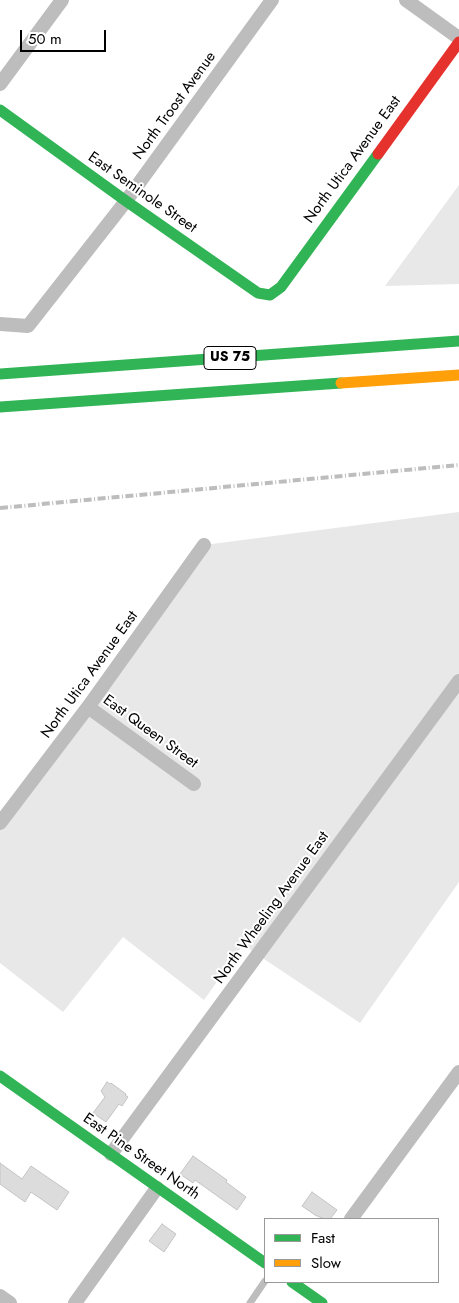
<!DOCTYPE html>
<html>
<head>
<meta charset="utf-8">
<style>
  body { margin:0 }
  #map { position:relative; width:459px; height:1303px; overflow:hidden; background:#fff; font-family:Jost,sans-serif }
  canvas { display:block }
  .legend { position:absolute; left:264px; top:1218px; width:175px; height:65px; box-sizing:border-box; background:#fff; border:1px solid #999; margin:0; padding:6px 9px; list-style:none; font-size:15px; color:#000 }
  .legend li { display:flex; align-items:center; gap:10px; height:25px }
  .legend b { width:25px; border:1px solid #999 }
  .scale { position:absolute; left:20px; top:30px; width:86px; height:22px; box-sizing:border-box; border:2px solid #000; border-top:0; padding-left:6px; font-size:15px; line-height:18px; white-space:nowrap; color:#000; -webkit-text-stroke:4px #fff; paint-order:stroke }
</style>
</head>
<body>
<div id="map">
<canvas width="459" height="1303"></canvas>
<ul class="legend">
<li><b style="height:6px;background:#30b455"></b>Fast</li>
<li><b style="height:6px;background:#ff9f0a"></b>Slow</li>
</ul>
<div class="scale">50 m</div>
</div>
<script>
const c = document.querySelector('canvas').getContext('2d');
c.lineJoin = 'round';
function paint(path, color) {
  c.fillStyle = color;
  c.fill(path, 'evenodd');
}
function shape(rows) {
  const path = new Path2D();
  for (const r of rows) {
    path.moveTo(r[0], r[1]);
    for (let i = 2; i < r.length; i += 2) path.lineTo(r[i], r[i + 1]);
  }
  return path;
}
function strokePath(path, color, width, dash) {
  c.strokeStyle = color;
  c.lineWidth = width;
  c.lineCap = dash ? 'butt' : 'round';
  c.setLineDash(dash || []);
  c.stroke(path);
}
function write(font, color, halo, rows, align = 'center') {
  c.font = font + ' Jost,sans-serif';
  c.lineWidth = 4;
  c.setLineDash([]);
  c.textBaseline = 'middle';
  c.strokeStyle = halo;
  c.fillStyle = color;
  for (const [text, x, y, turn = 0] of rows) {
    c.save();
    c.translate(x, y);
    c.rotate((+turn || 0) * Math.PI / 180);
    c.textAlign = isNaN(turn) ? turn : align;
    if (halo) c.strokeText(text, 0, 0);
    c.fillText(text, 0, 0);
    c.restore();
  }
}
const green = shape([
  [459,185,459,284,385,286],
  [459,512,459,882,360,1023,243,945,204,1000,123,937,63,1012,0,963,0,821,204,545]
]);
const building = shape([
  [107,1082,110,1084,111,1083,126,1094,125,1095,128,1097,122,1106,119,1104,106,1122,93,1113,105,1097,101,1091,107,1082],
  [193,1156,227,1180,226,1182,246,1197,237,1210,195,1180,193,1183,180,1174,193,1156],
  [0,1163,22,1179,31,1166,69,1192,57,1210,31,1192,25,1202,0,1184,0,1163],
  [312,1192,337,1210,330,1219,324,1219,315,1215,302,1206,312,1192],
  [162,1224,176,1234,164,1252,149,1241,162,1224]
]);
const lane = shape([
  [250,1303,265,1281]
]);
const street = shape([
  [406,0,459,38],
  [0,84,62,0],
  [0,324,28,326,126,201,272,0],
  [88,707,194,784],
  [0,823,88,707,204,545],
  [111,1154,459,681],
  [351,1219,459,1072],
  [0,1296,10,1303],
  [75,1303,157,1188]
]);
const fast = shape([
  [0,110,126,201,258,293,270,295,281,287,378,154],
  [0,374,459,341],
  [0,407,341,383],
  [0,1076,265,1263],
  [292,1282,322,1303]
]);
const slow = shape([
  [341,383,459,375]
]);
const jam = shape([
  [378,154,459,42]
]);
const rail = shape([
  [0,508,459,465]
]);
const shields = [
  [230,358,52]
];
const shieldNames = [
  ["US 75",230,358]
];
const streetNames = [
  ["North Troost Avenue",175,106,-54],
  ["North Utica Avenue East",353,160,-54],
  ["East Seminole Street",142,193,35],
  ["North Utica Avenue East",90,675,-54],
  ["East Queen Street",150,732,36],
  ["North Wheeling Avenue East",272,908,-54],
  ["East Pine Street North",141,1157,35]
];
paint(green, '#e8e8e8');
paint(building, '#dcdcdc');
strokePath(building, '#c4c4c4', 1);
strokePath(lane, '#bdbdbd', 7);
strokePath(street, '#bdbdbd', 14);
strokePath(fast, '#30b455', 11);
strokePath(slow, '#ff9f0a', 11);
strokePath(jam, '#e5322d', 11);
strokePath(rail, '#bdbdbd', 4, [8, 2.5, 1, 2.5]);
for (const [x, y, w] of shields) {
  const box = new Path2D();
  box.roundRect(x - w / 2, y - 11.5, w, 23, 4);
  c.fillStyle = '#fff';
  c.fill(box);
  strokePath(box, '#000', 1);
}
write('bold 14px', '#000', null, shieldNames);
write('15px', '#000', '#fff', streetNames);
</script>
</body>
</html>
